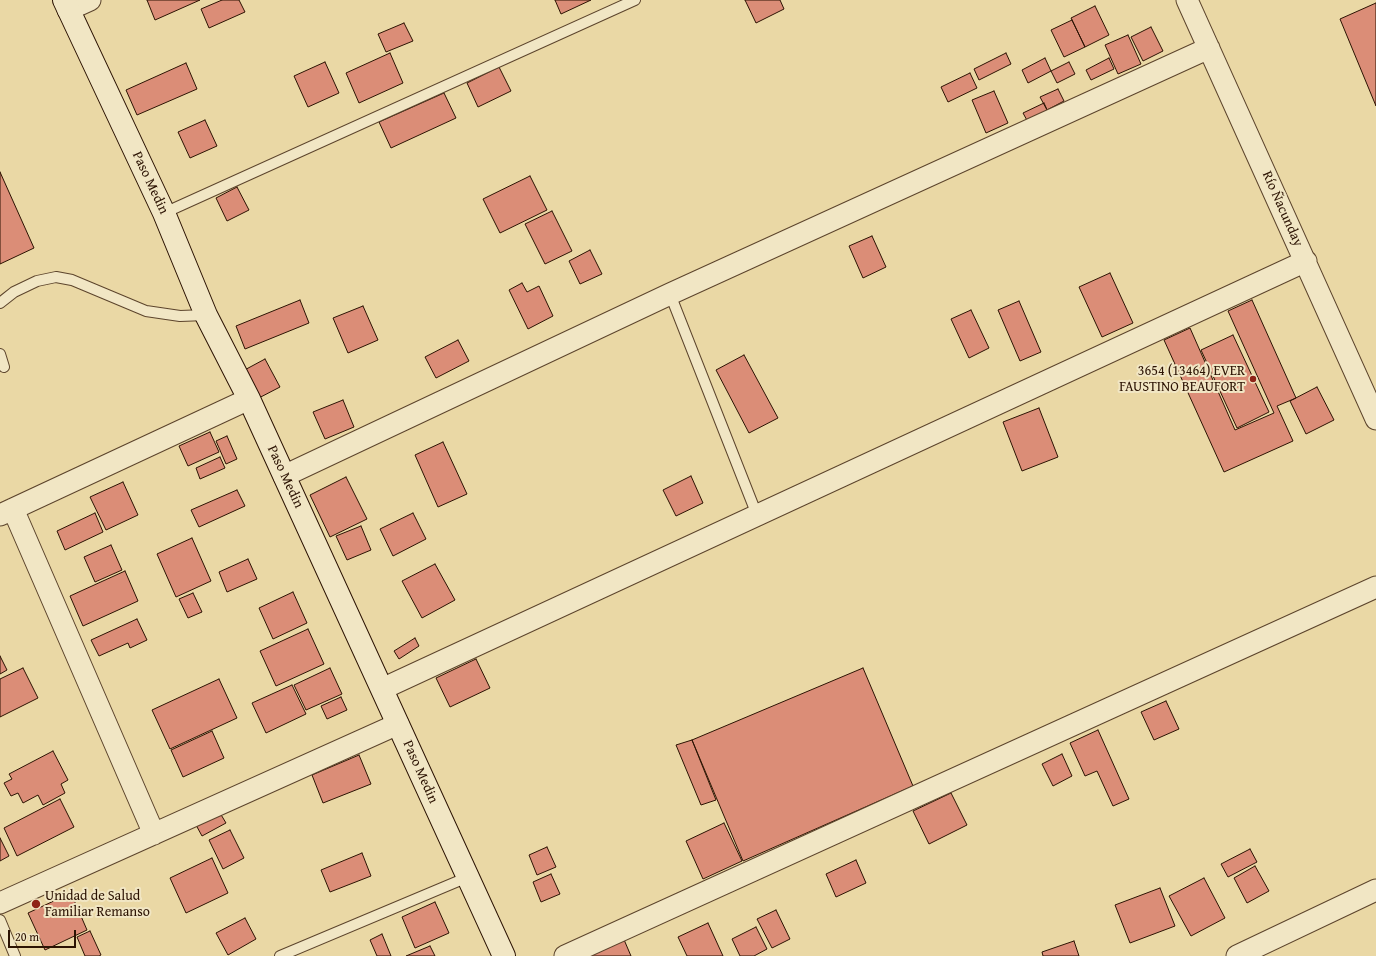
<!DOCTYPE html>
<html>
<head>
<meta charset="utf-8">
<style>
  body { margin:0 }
  #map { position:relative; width:1376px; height:956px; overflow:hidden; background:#ead8a5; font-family:"Gentium Book Plus",serif }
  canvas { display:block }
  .scale { position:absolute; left:8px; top:930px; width:68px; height:18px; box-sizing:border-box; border:2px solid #2c1303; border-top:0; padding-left:5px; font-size:12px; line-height:14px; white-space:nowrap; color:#2c1303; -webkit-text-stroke:3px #f1e6c4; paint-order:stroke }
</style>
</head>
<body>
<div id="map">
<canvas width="1376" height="956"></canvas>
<div class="scale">20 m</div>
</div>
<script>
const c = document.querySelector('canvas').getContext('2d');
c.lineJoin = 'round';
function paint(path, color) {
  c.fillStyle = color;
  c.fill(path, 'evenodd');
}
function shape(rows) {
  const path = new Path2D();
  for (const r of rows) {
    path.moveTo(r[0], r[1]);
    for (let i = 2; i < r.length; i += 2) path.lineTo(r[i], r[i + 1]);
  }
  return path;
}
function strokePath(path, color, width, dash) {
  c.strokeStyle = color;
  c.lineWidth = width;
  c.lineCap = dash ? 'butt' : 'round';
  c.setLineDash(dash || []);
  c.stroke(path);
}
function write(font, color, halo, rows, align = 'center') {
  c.font = font + ' "Gentium Book Plus",serif';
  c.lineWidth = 4;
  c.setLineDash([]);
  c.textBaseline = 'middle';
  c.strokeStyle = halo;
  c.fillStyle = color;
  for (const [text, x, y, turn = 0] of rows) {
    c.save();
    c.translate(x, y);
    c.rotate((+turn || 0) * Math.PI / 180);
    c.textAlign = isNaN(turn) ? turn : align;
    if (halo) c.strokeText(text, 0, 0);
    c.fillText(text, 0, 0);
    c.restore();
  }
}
const building = shape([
  [147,0,200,0,155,20,147,0],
  [222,0,239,0,245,12,209,28,201,9,222,0],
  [555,0,591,0,561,14,555,0],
  [745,0,780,0,784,9,756,23,745,0],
  [1376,3,1376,106,1340,19,1376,3],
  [1095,6,1109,35,1085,47,1071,18,1095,6],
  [1072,20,1085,47,1064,57,1051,30,1072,20],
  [404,23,413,41,386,52,378,34,404,23],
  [1151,27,1163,51,1143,61,1131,37,1151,27],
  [1128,35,1141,64,1118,74,1105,45,1128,35],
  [390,53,403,83,359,103,346,73,390,53],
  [1006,53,1011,64,979,80,974,69,1006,53],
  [1045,58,1051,71,1028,83,1022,70,1045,58],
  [1109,58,1114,69,1091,80,1086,70,1109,58],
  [325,62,339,93,308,107,294,76,325,62],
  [1069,62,1075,74,1057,83,1051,71,1069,62],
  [186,63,197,89,137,115,126,90,186,63],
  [499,67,511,91,478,107,467,83,499,67],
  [970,73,977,88,948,102,941,87,970,73],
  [1058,89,1064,101,1047,110,1040,97,1058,89],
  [994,91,1008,123,986,133,972,100,994,91],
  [444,93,456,118,391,148,379,122,444,93],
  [1044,103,1049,114,1029,124,1023,113,1044,103],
  [205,120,217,146,190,158,178,132,205,120],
  [0,172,34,248,0,264,0,172],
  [530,176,547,210,500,233,483,199,530,176],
  [237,187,249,210,227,221,216,198,237,187],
  [552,211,572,251,545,264,525,224,552,211],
  [872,236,886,267,863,278,849,246,872,236],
  [590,250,602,274,580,284,569,261,590,250],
  [1110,273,1133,323,1102,337,1079,287,1110,273],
  [522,283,527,292,539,286,553,316,528,329,509,290,522,283],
  [300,300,309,323,245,349,236,326,300,300],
  [1252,300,1296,398,1277,406,1293,441,1224,472,1164,340,1190,328,1235,430,1274,413,1228,311,1252,300],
  [1019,301,1041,352,1020,361,998,310,1019,301],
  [363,306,378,340,348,353,333,318,363,306],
  [971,310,989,348,969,358,951,319,971,310],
  [1233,335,1269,412,1237,428,1201,350,1233,335],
  [458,340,469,361,436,378,425,357,458,340],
  [744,355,778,418,749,433,716,370,744,355],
  [265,359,280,387,253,401,239,373,265,359],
  [1317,387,1334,420,1306,434,1290,401,1317,387],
  [343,400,354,427,325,439,313,412,343,400],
  [1039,408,1058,457,1022,471,1003,422,1039,408],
  [210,432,219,452,188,466,179,446,210,432],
  [227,436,237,459,226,464,216,441,227,436],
  [443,442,467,494,438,507,415,455,443,442],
  [220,457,225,468,200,479,196,468,220,457],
  [691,476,703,503,676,516,663,490,691,476],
  [346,477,367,519,330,537,310,495,346,477],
  [123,482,138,515,106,530,90,497,123,482],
  [237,490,245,506,199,527,191,510,237,490],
  [95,513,103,532,65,550,57,531,95,513],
  [413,513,426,539,393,556,380,529,413,513],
  [361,526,371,550,347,560,336,536,361,526],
  [192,538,211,581,176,597,157,554,192,538],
  [111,545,122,570,95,582,84,557,111,545],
  [248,559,257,579,227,592,219,572,248,559],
  [435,564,455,600,422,618,402,581,435,564],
  [125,571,138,601,83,626,70,596,125,571],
  [293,592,307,623,273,639,259,608,293,592],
  [193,593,202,612,188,618,179,599,193,593],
  [137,619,147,640,130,648,128,643,99,656,91,640,137,619],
  [308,629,324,664,276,686,260,651,308,629],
  [415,638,419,646,399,659,394,651,415,638],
  [0,656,7,670,0,674,0,656],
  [476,659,490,688,450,707,436,678,476,659],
  [23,668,38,698,0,717,0,679,23,668],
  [330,668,342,694,306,710,294,685,330,668],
  [863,668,913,786,743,861,692,740,863,668],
  [219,679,237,718,170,749,152,710,219,679],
  [292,685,306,714,266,733,252,703,292,685],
  [341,697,347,710,327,719,321,706,341,697],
  [1166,701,1179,729,1154,740,1141,712,1166,701],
  [1098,730,1129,799,1113,806,1097,771,1085,776,1070,743,1098,730],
  [212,731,224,758,183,777,171,750,212,731],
  [692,740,716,800,701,805,676,745,692,740],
  [53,751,68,780,61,784,65,793,43,805,38,795,23,803,18,793,11,796,4,783,12,779,9,774,53,751],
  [1062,754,1072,776,1053,786,1042,764,1062,754],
  [359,755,371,784,323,803,312,775,359,755],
  [951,793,967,825,929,844,913,811,951,793],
  [60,799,74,827,17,856,4,828,60,799],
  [220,813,226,823,202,836,196,825,220,813],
  [724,823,742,861,703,879,686,841,724,823],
  [230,830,244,858,223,869,209,840,230,830],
  [0,838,9,856,0,861,0,838],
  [547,847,556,867,537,875,529,855,547,847],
  [1250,849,1257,862,1228,877,1221,864,1250,849],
  [362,853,371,876,330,892,321,870,362,853],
  [212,858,228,893,186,913,170,878,212,858],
  [856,860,866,883,836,897,826,874,856,860],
  [1255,866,1269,891,1247,903,1234,878,1255,866],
  [551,874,560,894,541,902,533,882,551,874],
  [1204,878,1225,918,1191,936,1169,896,1204,878],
  [1160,888,1175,926,1130,943,1115,905,1160,888],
  [71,893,87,930,45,950,28,913,71,893],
  [435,902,449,933,415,948,402,917,435,902],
  [776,910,790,939,772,948,757,919,776,910],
  [245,918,256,939,228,955,216,933,245,918],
  [708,923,723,956,687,956,678,937,708,923],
  [756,927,767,949,754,956,740,956,732,939,756,927],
  [90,931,101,955,99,956,85,956,77,937,90,931],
  [382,934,391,956,377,956,370,940,382,934],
  [622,935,631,956,587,956,622,935],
  [1074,941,1079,956,1043,956,1042,952,1074,941],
  [430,946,435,956,406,956,430,946]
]);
const lane = shape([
  [164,213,635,0],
  [670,294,757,515],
  [0,303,14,292,37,281,56,277,72,280,146,311,180,316,206,315],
  [0,354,4,367],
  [0,920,15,956],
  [280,956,468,877]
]);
const street = shape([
  [1187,0,1376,419],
  [68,10,90,0],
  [284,476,670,294,1209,48],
  [13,509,154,834],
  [0,515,249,399],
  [382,689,1306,261],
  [0,903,398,724],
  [565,956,1376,587],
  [1237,956,1376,890]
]);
const secondary = shape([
  [64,0,164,213,206,315,249,399,504,956]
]);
const markers = [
  [1253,379,4,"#8f2418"],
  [36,904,5,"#8f2418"]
];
const streetNames = [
  ["Paso Medin",150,183,65],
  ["Río Ñacunday",1282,209,66],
  ["Paso Medin",285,477,65],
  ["Paso Medin",420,772,66]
];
const poiNames = [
  ["3654 (13464) EVER",1245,371],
  ["FAUSTINO BEAUFORT",1245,387],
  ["Unidad de Salud",45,896,"left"],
  ["Familiar Remanso",45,912,"left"]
];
paint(building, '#db8d77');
strokePath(building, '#2c1303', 1);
strokePath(lane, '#5c442c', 12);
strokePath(street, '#5c442c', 23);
strokePath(secondary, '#2c1303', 24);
strokePath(lane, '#f1e6c4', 10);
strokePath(street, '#f1e6c4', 21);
strokePath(secondary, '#f1e6c4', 22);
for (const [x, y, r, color] of markers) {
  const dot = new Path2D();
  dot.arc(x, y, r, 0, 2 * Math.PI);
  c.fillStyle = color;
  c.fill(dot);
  strokePath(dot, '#f1e6c4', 1.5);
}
write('14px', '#2c1303', '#f1e6c4', streetNames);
write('14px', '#2c1303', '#f1e6c4', poiNames, 'right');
</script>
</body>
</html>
